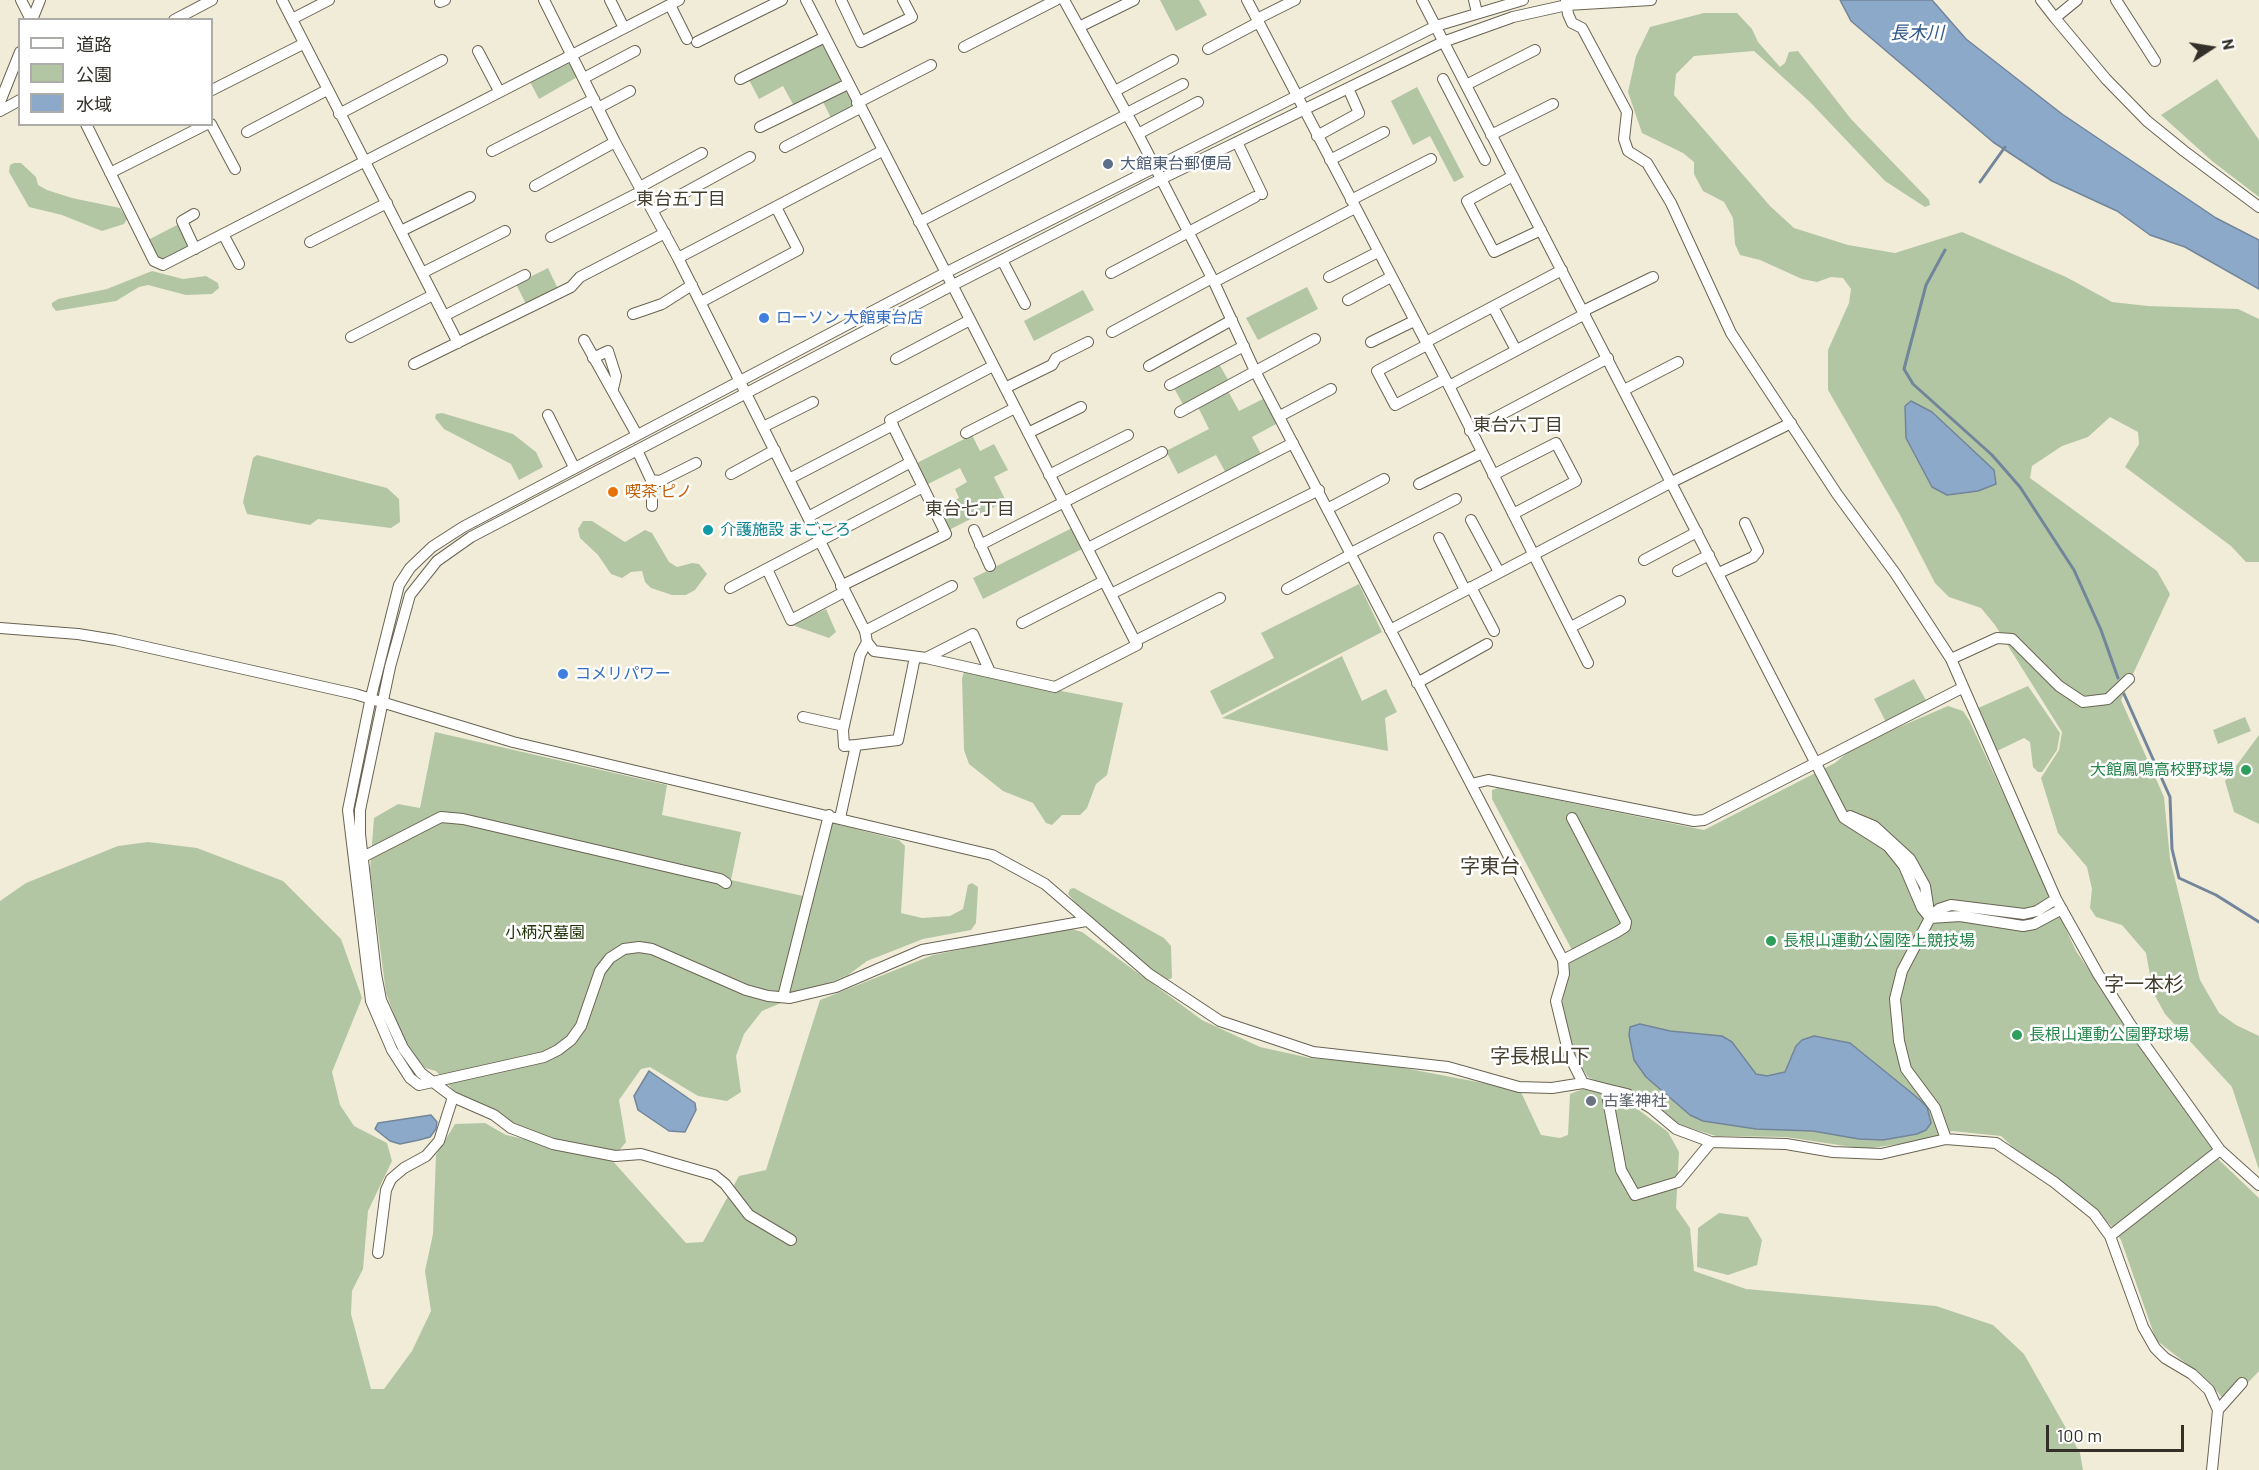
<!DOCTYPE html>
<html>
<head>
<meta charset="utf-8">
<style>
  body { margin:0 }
  #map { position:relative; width:2259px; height:1470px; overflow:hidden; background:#f1ecd8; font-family:Barlow,"Noto Sans JP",sans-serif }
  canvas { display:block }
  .legend { position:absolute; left:18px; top:18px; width:195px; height:108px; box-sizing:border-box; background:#fff; border:2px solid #adaca9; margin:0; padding:8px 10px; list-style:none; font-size:18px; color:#333029 }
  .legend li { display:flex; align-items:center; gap:12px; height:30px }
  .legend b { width:30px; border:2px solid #adaca9 }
  .north { position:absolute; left:2181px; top:18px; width:60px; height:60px; -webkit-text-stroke:4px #fff; paint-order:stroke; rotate:78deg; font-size:16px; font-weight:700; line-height:24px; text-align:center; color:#333029 }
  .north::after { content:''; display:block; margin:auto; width:21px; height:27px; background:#333029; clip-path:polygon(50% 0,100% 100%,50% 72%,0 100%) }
  .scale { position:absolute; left:2046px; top:1425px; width:138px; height:27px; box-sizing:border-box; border:3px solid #333029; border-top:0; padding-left:8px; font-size:18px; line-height:21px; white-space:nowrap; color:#333029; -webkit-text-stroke:4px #fff; paint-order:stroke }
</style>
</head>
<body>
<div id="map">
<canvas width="2259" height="1470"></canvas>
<ul class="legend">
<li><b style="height:8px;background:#fff"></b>道路</li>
<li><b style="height:16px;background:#b3c6a4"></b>公園</li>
<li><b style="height:16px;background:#8da9ca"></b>水域</li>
</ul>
<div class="north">N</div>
<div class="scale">100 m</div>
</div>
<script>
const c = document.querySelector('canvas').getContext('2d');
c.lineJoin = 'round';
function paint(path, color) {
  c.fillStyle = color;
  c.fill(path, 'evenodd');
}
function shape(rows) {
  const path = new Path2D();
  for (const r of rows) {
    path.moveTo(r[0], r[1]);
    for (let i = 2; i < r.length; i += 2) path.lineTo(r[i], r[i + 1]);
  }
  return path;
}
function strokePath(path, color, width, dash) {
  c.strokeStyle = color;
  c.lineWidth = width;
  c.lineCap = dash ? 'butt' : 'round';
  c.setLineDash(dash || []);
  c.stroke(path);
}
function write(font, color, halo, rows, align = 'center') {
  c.font = font + ' Barlow,"Noto Sans JP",sans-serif';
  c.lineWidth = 5;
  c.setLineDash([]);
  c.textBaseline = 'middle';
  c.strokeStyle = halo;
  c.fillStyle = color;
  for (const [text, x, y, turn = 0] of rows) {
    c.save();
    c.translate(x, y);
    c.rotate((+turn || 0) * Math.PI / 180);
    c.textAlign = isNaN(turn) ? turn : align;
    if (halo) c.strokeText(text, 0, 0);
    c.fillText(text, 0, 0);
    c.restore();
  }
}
const green = shape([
  [1160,0,1199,0,1207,15,1176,31],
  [1704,13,1737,13,1752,29,1758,42,1780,67,1785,63,1789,52,1798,51,1851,119,1929,200,1930,205,1925,207,1885,181,1810,102,1754,51,1694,56,1676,74,1674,95,1770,206,1794,228,1848,245,1895,253,1962,232,2066,277,2112,302,2148,306,2238,309,2259,319,2259,562,2246,562,2231,546,2125,467,2139,444,2138,432,2110,417,2088,437,2062,446,2032,466,2030,478,2157,571,2170,594,2121,700,2164,797,2170,859,2200,980,2219,1013,2236,1025,2259,1036,2259,1170,2232,1087,2165,1014,2153,992,2146,953,2122,925,2096,917,2090,908,2092,889,2087,867,2058,833,2041,778,2059,750,2062,732,1995,625,1981,608,1949,597,1935,583,1900,515,1828,390,1828,350,1849,303,1851,289,1843,278,1831,277,1817,282,1802,279,1760,260,1740,255,1735,244,1733,218,1724,202,1703,191,1694,174,1694,162,1683,153,1642,133,1628,92,1636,56,1650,27],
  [821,43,842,78,838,85,794,106,783,86,759,99,748,78],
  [567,61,569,64,572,63,579,76,539,99,529,80],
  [2217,79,2259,140,2259,197,2212,161,2161,115],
  [1417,87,1464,177,1454,182,1430,136,1413,145,1391,101],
  [845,90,856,108,832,120,823,102],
  [14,163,21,163,36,177,38,185,47,190,72,198,120,208,127,219,124,224,102,231,62,215,29,207,9,172,10,165],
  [179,224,192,248,164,262,157,257,148,240],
  [548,268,559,291,527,306,516,284],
  [152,271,183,279,206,276,218,283,219,288,212,294,186,295,148,285,139,287,116,301,56,311,52,306,52,303,58,299,107,289],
  [1307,287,1318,309,1258,340,1246,318],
  [1083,290,1094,310,1034,341,1024,321],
  [1219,364,1230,383,1185,408,1174,388],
  [1228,391,1239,411,1265,398,1278,423,1252,437,1262,456,1227,475,1216,455,1178,474,1166,451,1209,429,1198,407],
  [442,413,513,434,536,452,543,467,519,480,511,464,444,429,435,418,436,414],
  [972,435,980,451,994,444,1008,470,994,477,1006,501,949,530,938,509,959,498,955,489,967,482,960,468,926,485,915,464],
  [257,455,387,488,399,499,400,522,391,528,318,519,310,525,247,514,243,502,253,458],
  [583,521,592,521,625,542,645,530,652,533,669,562,677,567,692,563,699,564,707,574,695,590,686,595,672,595,651,588,645,582,642,571,631,572,622,578,611,574,598,555,580,538,578,529],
  [1074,527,1084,548,983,599,973,578],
  [1359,584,1382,632,1222,715,1210,691,1274,658,1261,633],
  [826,609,836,632,829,638,792,625],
  [1342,656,1362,701,1386,689,1397,712,1385,718,1388,751,1222,718],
  [964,672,1123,703,1107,775,1096,784,1087,808,1080,815,1062,815,1052,825,1046,823,1033,803,1003,791,969,764,964,750,962,678],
  [1914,679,1927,702,1886,722,1874,699],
  [2028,686,2060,733,2057,750,2042,772,2038,772,2033,767,2030,742,2024,738,1995,752,1976,709],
  [1948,706,1963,711,1969,720,2076,951,2220,1161,2259,1198,2259,1371,2228,1404,2206,1379,2156,1340,2121,1240,2112,1227,2090,1204,2019,1153,2001,1136,1952,1131,1933,1139,1865,1149,1786,1137,1716,1136,1680,1125,1657,1108,1588,1077,1573,1054,1562,1004,1572,950,1492,799,1492,790,1498,788,1704,830,1835,763,1855,746],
  [2245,717,2251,731,2218,744,2213,730],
  [435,732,667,785,662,815,741,832,731,880,812,898,832,823,899,840,905,846,901,913,922,918,950,916,963,909,968,885,972,883,978,887,976,923,971,930,923,939,867,961,848,975,762,1011,744,1034,736,1056,741,1092,727,1101,698,1096,650,1067,641,1069,619,1100,626,1142,618,1152,513,1133,479,1103,456,1093,436,1071,425,1068,406,1046,386,993,370,870,374,818,398,804,420,808],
  [2259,735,2259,824,2234,812,2225,781],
  [148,842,197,848,283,881,341,939,362,998,332,1072,340,1105,354,1126,387,1143,392,1161,368,1211,363,1269,352,1291,351,1314,371,1389,384,1389,412,1351,431,1311,425,1271,433,1234,436,1155,455,1124,485,1123,506,1135,611,1159,686,1243,703,1242,739,1176,766,1170,820,1000,933,955,1068,928,1082,932,1202,1020,1260,1047,1310,1058,1388,1065,1520,1090,1541,1135,1560,1138,1568,1135,1570,1094,1583,1089,1624,1099,1668,1132,1679,1152,1676,1208,1690,1228,1694,1271,1746,1289,1936,1306,1993,1325,2024,1354,2080,1453,2083,1470,0,1470,0,901,26,883,118,846],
  [1074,888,1164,938,1171,946,1172,978,1167,980,1160,977,1078,906,1068,894,1070,889],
  [1719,1213,1748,1217,1762,1240,1757,1265,1728,1275,1697,1267,1698,1228]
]);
const water = shape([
  [1840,0,1932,0,1966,39,2062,114,2216,218,2259,240,2259,289,2185,247,2150,235,2117,211,2052,181,1993,142,1851,21,1840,0],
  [1911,401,1932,412,1994,470,1996,484,1978,491,1947,495,1932,487,1906,438,1905,406,1911,401],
  [1640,1024,1670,1031,1722,1036,1732,1042,1756,1074,1767,1076,1785,1072,1796,1046,1802,1040,1814,1036,1850,1043,1919,1099,1927,1107,1931,1123,1926,1130,1917,1134,1883,1140,1859,1139,1813,1131,1756,1129,1703,1121,1690,1115,1646,1077,1634,1060,1629,1035,1630,1027,1640,1024],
  [649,1071,695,1103,696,1110,685,1132,669,1131,638,1110,634,1096,649,1071],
  [431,1115,437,1122,436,1129,430,1137,419,1140,400,1144,390,1141,375,1129,378,1123,431,1115]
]);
const stream = shape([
  [1980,182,2005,147],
  [1945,250,1926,285,1904,369,1913,384,1992,455,2020,487,2074,570,2101,630,2118,678],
  [2124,694,2170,797,2172,849,2179,878,2216,895,2259,922]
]);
const minor = shape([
  [21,0,31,20],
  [282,0,458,343],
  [544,0,615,142,678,258,865,631,867,642,874,651,926,658,1055,687,1137,645,806,0],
  [610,0,624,28],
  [841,0,861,42,912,17,903,0],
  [1064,0,1138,134,1214,282,1255,371,1563,960,1564,974,1556,1001,1569,1055,1583,1083],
  [1247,0,1449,386,1588,663],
  [1422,0,1844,818,1888,846,1904,866,1922,908,1930,918],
  [1474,0,1477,13],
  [1566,0,1568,14,1572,23,1582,28,1627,112,1624,139,1628,151,1647,163,1671,203,1731,333,1837,494,1895,573,1951,659,2056,899,2098,974,2130,1024,2220,1150,2259,1185],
  [2041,0,2055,18],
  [2077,0,2055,18,2106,79,2147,121,2184,151,2259,207],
  [2116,0,2155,61],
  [440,2,445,0],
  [670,5,687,39],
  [292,19,329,0],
  [1257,19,1295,0],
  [32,20,40,0],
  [174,20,212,0],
  [1079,27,1134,0],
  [697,42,782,0],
  [964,47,1056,0],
  [1208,49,1259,22],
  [478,51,499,91],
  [584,78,635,51],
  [740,79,825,37],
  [1443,79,1485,160],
  [1466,85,1535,50],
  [212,90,303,44],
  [1115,91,1173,60],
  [0,102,20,52],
  [857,103,931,65],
  [598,108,630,91],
  [0,111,20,100],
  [1127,113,1183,84],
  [339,114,442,60],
  [86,124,154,261,163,265,679,0],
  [211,124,235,169],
  [760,127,848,84],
  [247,132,327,90],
  [1138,134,1198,102],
  [1491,135,1553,104],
  [1317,136,1359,113,1348,88],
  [1237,142,1262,194],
  [785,147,860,108],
  [492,151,594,99],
  [1330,160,1384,132],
  [110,173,207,124],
  [1513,176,1467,201,1494,252,1541,230],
  [535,186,615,142],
  [640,187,702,153],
  [1351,200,1431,159],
  [653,210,750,157],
  [194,214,182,221,195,249],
  [919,222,1128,114],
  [401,231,470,197],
  [223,234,239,264],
  [551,237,642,191],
  [310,242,387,203],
  [678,258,882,151],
  [1002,260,1025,304],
  [422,273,505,231],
  [1111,273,1255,197],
  [1329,277,1378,252],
  [1214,282,1355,208],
  [1348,300,1391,277],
  [701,302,798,250,776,207],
  [1493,307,1516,350],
  [1583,311,1653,277],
  [633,314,662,304,692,285],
  [444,316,525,275],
  [1112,332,1212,278],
  [351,337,433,295],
  [584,340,637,435],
  [1371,342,1414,321],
  [1426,342,1562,270],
  [1427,345,1377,371,1395,405,1445,379],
  [593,358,608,351,616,376,613,389],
  [896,359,970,320],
  [414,364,571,287,580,277,665,233],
  [1149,366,1232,320],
  [1170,385,1244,346],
  [1449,386,1585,314],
  [1005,388,1052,365,1056,358,1088,342],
  [1624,390,1678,362],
  [1180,412,1315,339],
  [548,415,574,467],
  [1280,416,1331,389],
  [763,427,813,402],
  [1470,431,1608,358],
  [966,433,1015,408],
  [1028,433,1081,407],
  [637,450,652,482,652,506],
  [731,474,775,450],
  [1049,475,1128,435],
  [1493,475,1556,443,1576,481,1513,514],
  [789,479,893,425],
  [651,480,660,481,696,463],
  [1419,484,1482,453],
  [1329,508,1384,479],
  [808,517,911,462],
  [1471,520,1499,572],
  [974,530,990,566],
  [1439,538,1465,590],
  [980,545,1162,452],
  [1088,548,1293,443],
  [1351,553,1456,499],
  [1644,560,1697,532],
  [767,569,791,620,844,592],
  [1678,571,1709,555],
  [1719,573,1753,557,1758,551,1745,523],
  [841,586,946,534,923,487],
  [1471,587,1494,631],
  [730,588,923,487,890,420,993,366],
  [1287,589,1352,554],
  [1111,594,1319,490],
  [1022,623,1104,581],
  [1571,627,1620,601],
  [0,628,78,634,115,640,355,694,513,742,992,855,1045,884,1149,974,1220,1021,1313,1052,1448,1067,1519,1087,1552,1088,1583,1083,1606,1089,1621,1170,1635,1195,1678,1182,1711,1142],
  [1390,630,1672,482,1791,423],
  [865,631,952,586],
  [1135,641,1220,598],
  [926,658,973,634,990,672],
  [1951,659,1997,638,2012,639,2059,686,2083,702,2108,699,2129,679],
  [1417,683,1487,644],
  [803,717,844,726],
  [856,745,898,740,915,657],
  [1471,784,1488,780,1694,821,1704,820,1962,688],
  [1850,816,1874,826,1910,859,1925,886,1930,918,1939,909,1951,905,2024,914,2037,911,2056,899],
  [840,818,856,745,844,746,843,730,860,655,867,642],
  [359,859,441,817,463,819,720,879,726,883],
  [1930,918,1902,971,1895,999,1899,1041,1906,1069,1935,1108,1946,1139],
  [1930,918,1960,916,2023,926,2034,924,2062,909],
  [1086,921,922,950,836,987,790,998,768,996,746,990,652,949,639,947,624,949,610,958,600,971,581,1026,571,1040,558,1050,544,1057,419,1085,410,1078,392,1050,371,1001,348,810,371,697,399,585,410,568,432,547,463,527,947,272,1436,26,1523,0],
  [1563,960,1617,932,1625,927,1626,922,1572,818],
  [783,997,829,815],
  [1606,1089,1627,1094,1651,1108,1676,1129,1711,1142,1786,1144,1833,1152,1881,1154,1946,1139,1996,1143,2054,1182,2094,1214,2110,1236,2143,1327,2155,1348,2165,1358,2192,1374,2209,1390,2218,1410,2212,1470],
  [2110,1236,2220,1150],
  [791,1240,749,1215,725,1184,714,1175,641,1154,615,1156,553,1144,511,1128,494,1115,453,1097,421,1073,403,1048,381,1000,376,974,360,834,360,810,390,667,410,595,437,561,471,537,953,285,1161,179,1443,42,1513,17,1567,5,1651,0],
  [378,1253,386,1190,391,1179,404,1168,426,1156,439,1141,453,1097],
  [2218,1410,2242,1383]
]);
const markers = [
  [1108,164,6,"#5c6f8a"],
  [764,318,6,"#3f7fe0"],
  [613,492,6,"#e8710a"],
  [708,530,6,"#0f9aa8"],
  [563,674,6,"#3f7fe0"],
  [2246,770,6,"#2e9e5b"],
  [1771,941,6,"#2e9e5b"],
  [2017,1035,6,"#2e9e5b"],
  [1591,1101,6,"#6b7280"]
];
const serviceNames = [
  ["大館東台郵便局",1120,164]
];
const shopNames = [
  ["ローソン 大館東台店",776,318],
  ["コメリパワー",575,674]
];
const foodNames = [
  ["喫茶 ピノ",625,492]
];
const cultureNames = [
  ["介護施設 まごころ",720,530]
];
const leisureNames = [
  ["大館鳳鳴高校野球場",2234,770,"right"],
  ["長根山運動公園陸上競技場",1783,941],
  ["長根山運動公園野球場",2029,1035]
];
const parkNames = [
  ["小柄沢墓園",545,933]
];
const worshipNames = [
  ["古峯神社",1603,1101]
];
const waterNames = [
  ["長木川",1917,33]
];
const neighbourhoodNames = [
  ["東台五丁目",681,199],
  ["東台六丁目",1518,425],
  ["東台七丁目",970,509]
];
const quarterNames = [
  ["字東台",1490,866],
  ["字一本杉",2144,984],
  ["字長根山下",1540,1056]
];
paint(green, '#b3c6a4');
paint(water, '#8da9ca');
strokePath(water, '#72859a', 1.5);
strokePath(stream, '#72859a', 3);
strokePath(minor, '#696453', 12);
strokePath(minor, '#fff', 10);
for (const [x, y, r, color] of markers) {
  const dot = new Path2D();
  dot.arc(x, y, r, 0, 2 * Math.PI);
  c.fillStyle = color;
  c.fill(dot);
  strokePath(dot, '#fff', 2);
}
write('16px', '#4e5e75', '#fff', serviceNames, 'left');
write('16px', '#366cbe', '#fff', shopNames, 'left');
write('16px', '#c56008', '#fff', foodNames, 'left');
write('16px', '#0d838f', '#fff', cultureNames, 'left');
write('16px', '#27864d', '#fff', leisureNames, 'left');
write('16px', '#20340a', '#fff', parkNames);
write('16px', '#5b616d', '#fff', worshipNames, 'left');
write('italic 18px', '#305986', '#fff', waterNames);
write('18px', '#423d2d', '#fff', neighbourhoodNames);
write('20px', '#423d2d', '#fff', quarterNames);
</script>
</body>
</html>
